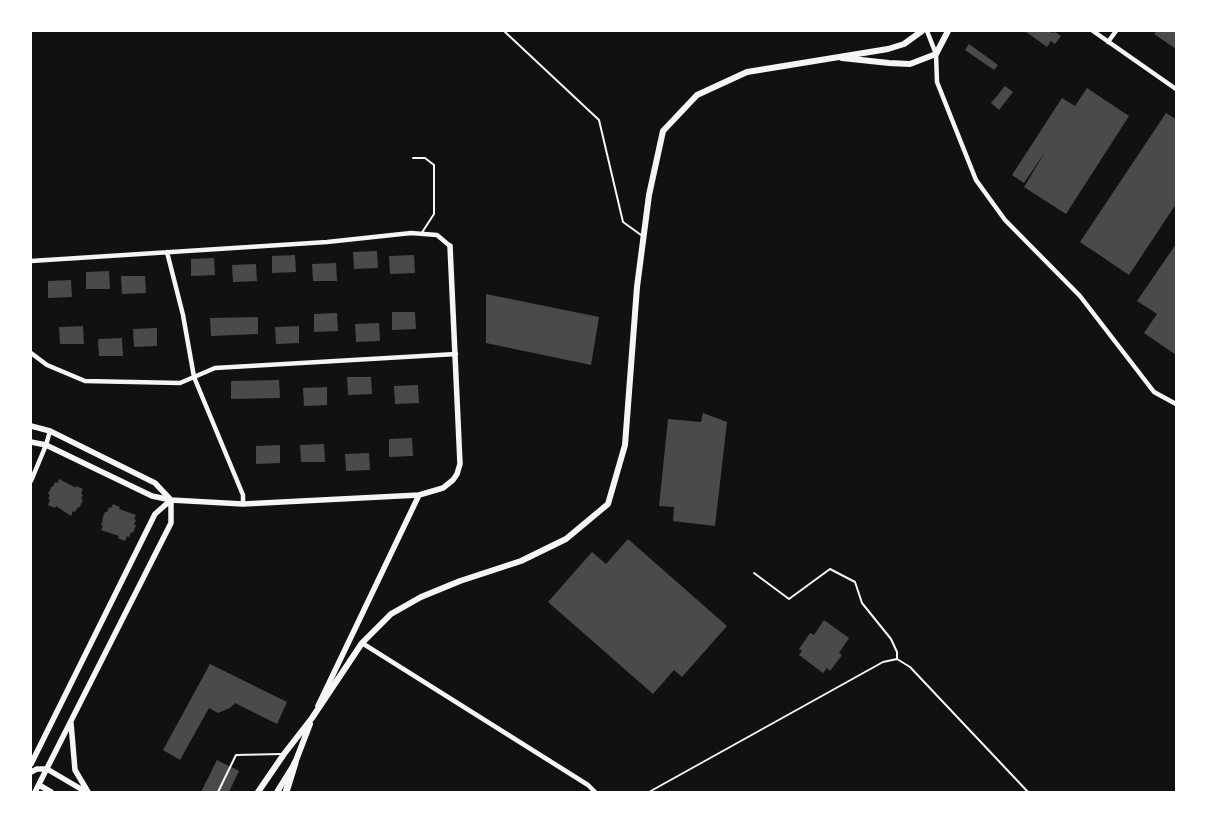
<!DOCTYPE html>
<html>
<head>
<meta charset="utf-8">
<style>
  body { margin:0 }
  #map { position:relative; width:1207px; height:823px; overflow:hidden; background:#111; font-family:Roboto,sans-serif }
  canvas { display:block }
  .frame { position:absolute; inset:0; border:32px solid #fff; pointer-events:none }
</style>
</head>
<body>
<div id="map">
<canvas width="1207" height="823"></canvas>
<div class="frame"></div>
</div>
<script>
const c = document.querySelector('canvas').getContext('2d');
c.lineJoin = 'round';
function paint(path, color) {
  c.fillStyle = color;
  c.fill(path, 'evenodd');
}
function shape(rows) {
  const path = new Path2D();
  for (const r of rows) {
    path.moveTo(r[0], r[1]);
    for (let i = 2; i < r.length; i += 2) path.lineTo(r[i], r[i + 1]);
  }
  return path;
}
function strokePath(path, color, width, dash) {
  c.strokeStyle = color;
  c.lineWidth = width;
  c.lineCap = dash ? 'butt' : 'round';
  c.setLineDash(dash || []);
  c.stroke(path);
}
const building = shape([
  [1025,31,1050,31,1052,33,1055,32,1061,36,1055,44,1051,41,1047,47],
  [1157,31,1176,31,1176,49,1154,34],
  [969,44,998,65,994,70,965,50],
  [1005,86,1013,92,999,110,991,103],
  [1087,88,1129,116,1066,214,1024,187,1047,149,1024,183,1012,175,1062,98,1075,106],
  [1166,113,1176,119,1176,204,1129,275,1080,242],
  [1176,244,1176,355,1144,333,1157,314,1137,301],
  [377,251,378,268,354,269,353,252],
  [295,255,296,272,272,273,272,256],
  [414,255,415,273,390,274,389,256],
  [214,258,215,275,191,276,191,259],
  [336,263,337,281,313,281,312,264],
  [256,264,257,281,233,282,232,265],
  [109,271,110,289,86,289,86,272],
  [121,276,145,276,146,293,122,294],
  [71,280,72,297,48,298,48,281],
  [486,294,599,317,591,365,486,343],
  [392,312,415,312,416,329,392,330],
  [337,313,338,331,314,332,314,314],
  [258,317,258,334,211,336,210,318],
  [379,323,380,341,356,342,355,324],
  [83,326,84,344,60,344,59,327],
  [299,326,299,343,276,344,275,327],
  [157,328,157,346,134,347,133,329],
  [122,338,123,356,99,356,98,339],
  [347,377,371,377,372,394,348,395],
  [279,380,280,398,231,399,231,381],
  [418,385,419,403,395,404,394,386],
  [327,387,327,405,304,406,303,388],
  [703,413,727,422,715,526,673,521,674,507,659,506,668,419,701,422],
  [412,438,413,456,389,457,389,439],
  [324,444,325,462,301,462,300,445],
  [280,445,280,463,256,464,256,446],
  [369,453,370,470,346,471,345,454],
  [59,479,76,488,76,486,83,489,81,494,83,495,81,499,83,500,79,508,78,507,75,512,73,511,71,516,56,506,55,508,48,505,50,500,48,499,50,495,48,494,52,486,53,487,55,482,58,483],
  [113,504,120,507,119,509,136,515,134,519,136,520,134,525,136,525,133,533,131,532,129,537,127,536,125,541,118,538,119,536,101,530,103,526,101,525,103,520,102,519,105,512,107,512,109,507,111,508],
  [628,539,727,626,682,677,674,670,653,694,548,602,592,552,606,564],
  [824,620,849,638,839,653,842,655,830,671,827,668,823,673,799,655,802,651,799,649,810,633,814,635],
  [210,664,287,702,277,724,235,703,230,708,218,713,209,708,180,760,163,750],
  [217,760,239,771,229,792,201,792]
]);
const service = shape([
  [504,31,599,120,623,222,641,235],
  [413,158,425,158,434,165,434,214,421,234],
  [754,573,789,599,830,569,855,582,862,603,891,639,897,652,897,659],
  [218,792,236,755,281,754],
  [649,792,883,662,897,659,910,667,1028,792]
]);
const minor = shape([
  [927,31,936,54,937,82,976,180,1005,220,1080,296,1154,392,1176,404],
  [1093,31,1176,89],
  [1108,42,1116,31],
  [167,252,183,315,194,377,243,495,243,504],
  [31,261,327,242,411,233,437,235,450,246],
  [31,353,47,365,85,381,180,383,215,368,456,354],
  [31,481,46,445,50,431],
  [362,643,588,785,595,792]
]);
const tertiary = shape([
  [31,426,50,431,155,483,171,500],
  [31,442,46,445,152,496,171,500,243,504,419,495],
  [318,706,419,495,443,488,453,480,457,474,460,464,450,246],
  [71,723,75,770,88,792],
  [31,764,155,514,171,500],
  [31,772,37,769,47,769,86,792],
  [39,785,51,792],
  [35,792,171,523,171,500]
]);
const secondary = shape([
  [842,58,889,63,910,64,936,54,948,31],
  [258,792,284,754,312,718,362,643,391,614,421,597,460,581,521,561,566,539,608,504,625,445,637,287,649,195,663,131,697,95,747,72,888,49,904,44,922,31],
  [277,792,295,763,310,724]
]);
const primary = shape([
  [286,792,295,763]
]);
paint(building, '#4a4a4a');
strokePath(service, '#f5f5f5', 2);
strokePath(minor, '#f5f5f5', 4.5);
strokePath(tertiary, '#f5f5f5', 5.5);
strokePath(secondary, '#f5f5f5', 6);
strokePath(primary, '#f5f5f5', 7);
</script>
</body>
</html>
